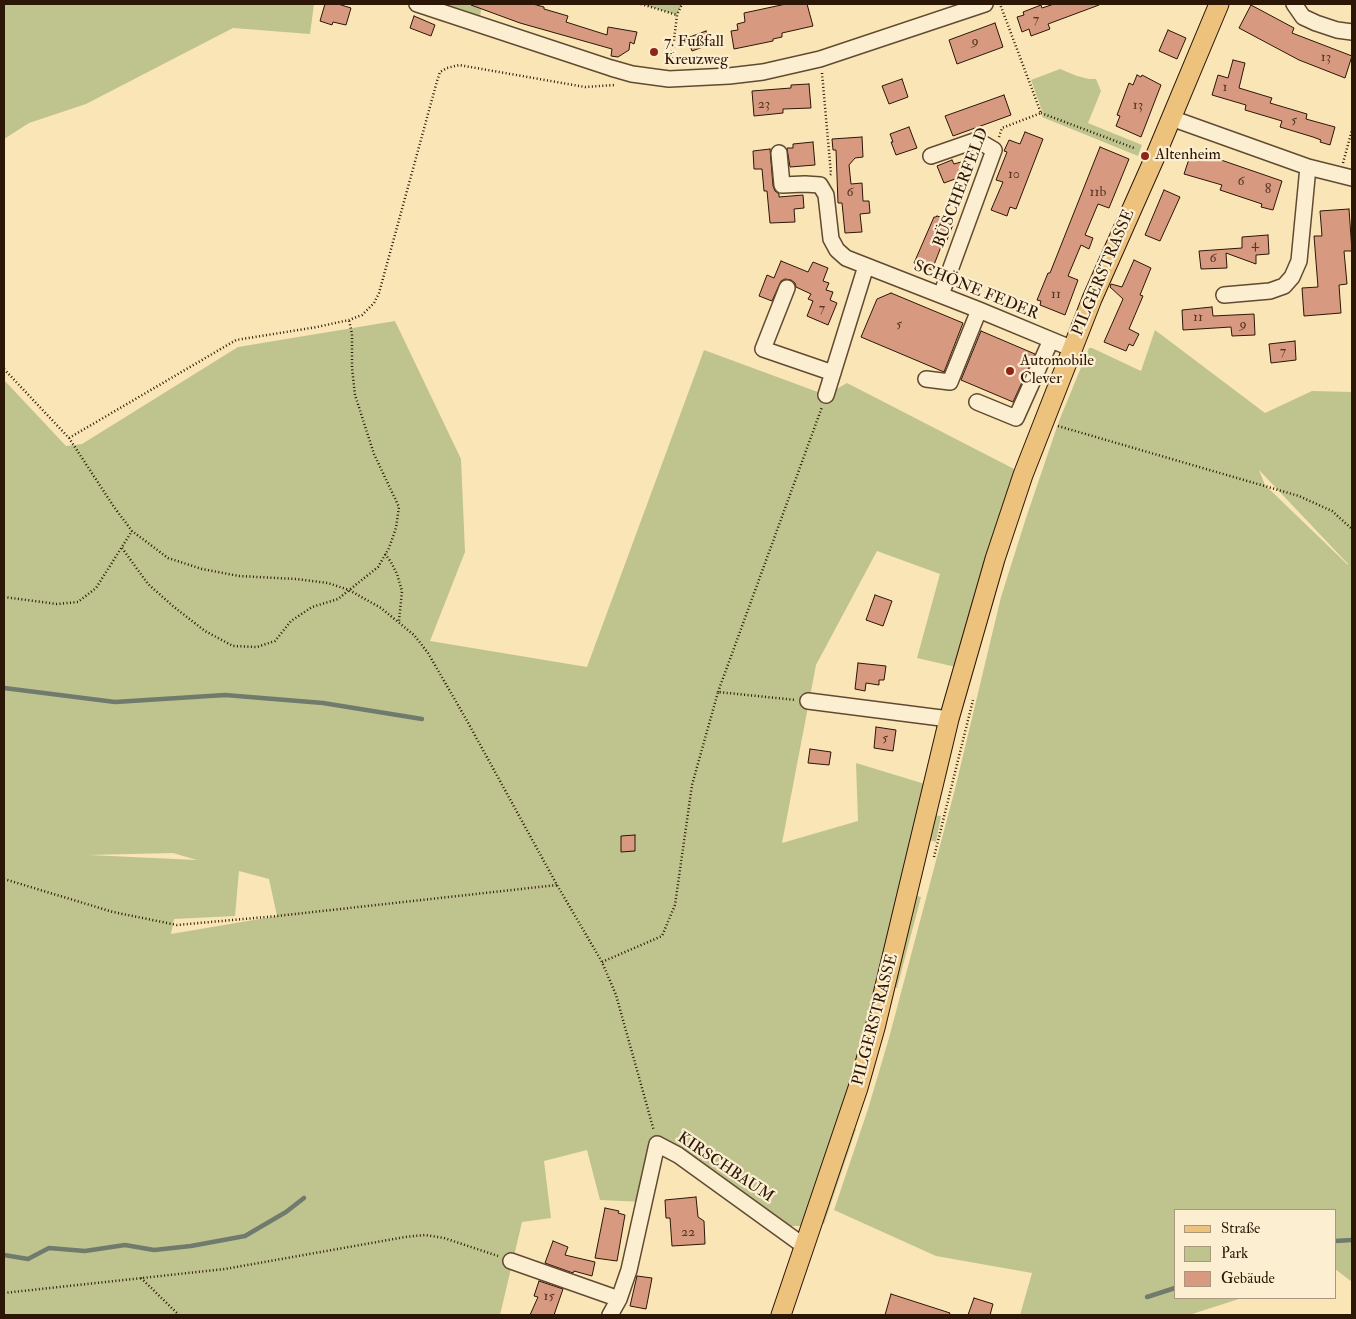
<!DOCTYPE html>
<html>
<head>
<meta charset="utf-8">
<style>
  body { margin:0 }
  #map { position:relative; width:1356px; height:1319px; overflow:hidden; background:#fae5b7; font-family:"IM FELL Double Pica",serif }
  canvas { display:block }
  .frame { position:absolute; inset:0; border:5px solid #2c1606; pointer-events:none }
  .legend { position:absolute; left:1174px; top:1209px; width:162px; height:90px; box-sizing:border-box; background:#fceed0; border:1px solid #a9987f; margin:0; padding:6px 9px; list-style:none; font-size:15px; color:#2c1606 }
  .legend li { display:flex; align-items:center; gap:10px; height:25px }
  .legend b { width:25px; border:1px solid #a9987f }
</style>
</head>
<body>
<div id="map">
<canvas width="1356" height="1319"></canvas>
<div class="frame"></div>
<ul class="legend">
<li><b style="height:6px;background:#edc27c"></b>Straße</li>
<li><b style="height:14px;background:#bfc48e"></b>Park</li>
<li><b style="height:14px;background:#d79a81"></b>Gebäude</li>
</ul>
</div>
<script>
const c = document.querySelector('canvas').getContext('2d');
c.lineJoin = 'round';
function paint(path, color) {
  c.fillStyle = color;
  c.fill(path, 'evenodd');
}
function shape(rows) {
  const path = new Path2D();
  for (const r of rows) {
    path.moveTo(r[0], r[1]);
    for (let i = 2; i < r.length; i += 2) path.lineTo(r[i], r[i + 1]);
  }
  return path;
}
function strokePath(path, color, width, dash) {
  c.strokeStyle = color;
  c.lineWidth = width;
  c.lineCap = dash ? 'butt' : 'round';
  c.setLineDash(dash || []);
  c.stroke(path);
}
function write(font, color, halo, rows, align = 'center') {
  c.font = font + ' "IM FELL Double Pica",serif';
  c.lineWidth = 4.5;
  c.setLineDash([]);
  c.textBaseline = 'middle';
  c.strokeStyle = halo;
  c.fillStyle = color;
  for (const [text, x, y, turn = 0] of rows) {
    c.save();
    c.translate(x, y);
    c.rotate((+turn || 0) * Math.PI / 180);
    c.textAlign = isNaN(turn) ? turn : align;
    if (halo) c.strokeText(text, 0, 0);
    c.fillText(text, 0, 0);
    c.restore();
  }
}
const green = shape([
  [4,4,314,4,310,34,233,28,86,104,29,123,4,139],
  [442,4,482,4,480,17],
  [641,4,682,4,677,15],
  [1060,69,1077,76,1089,79,1096,79,1101,91,1088,123,1142,145,1138,156,1042,117,1043,113,1031,80],
  [395,321,461,459,465,552,430,641,587,667,704,350,826,395,847,383,1018,471,956,667,917,658,940,574,877,551,816,665,782,843,858,821,856,763,925,784,855,1072,804,1226,786,1226,657,1144,644,1202,600,1200,587,1150,544,1161,551,1218,522,1222,500,1315,4,1315,4,380,66,446,82,444,238,347],
  [173,853,197,860,89,855],
  [239,871,269,879,277,916,171,934,174,919,235,916],
  [1155,330,1265,413,1312,391,1352,392,1352,1282,1335,1269,1335,1210,1175,1210,1175,1298,1242,1298,1189,1315,1020,1315,1032,1273,936,1256,834,1210,868,1109,889,1038,955,789,1001,597,1026,518,1059,421,1089,348,1092,348,1141,371],
  [1259,470,1348,564,1348,565,1265,485],
  [932,815,941,816,936,842,926,839],
  [914,895,921,897,897,988,892,987],
  [852,1128,856,1129,824,1224,819,1223]
]);
const stream = shape([
  [4,688,115,702,225,695,323,703,422,719],
  [1335,1241,1352,1240],
  [4,1255,28,1259,49,1248,85,1251,125,1245,154,1250,191,1246,245,1236,286,1212,304,1198],
  [1147,1297,1175,1288]
]);
const building = shape([
  [325,4,338,4,351,8,346,25,333,22,332,25,320,21,325,4],
  [471,4,533,4,544,7,544,9,568,16,566,22,607,35,608,27,637,32,634,44,630,42,629,50,618,57,611,56,612,49,520,23,471,5,471,4],
  [786,4,807,4,813,26,782,33,782,37,773,39,773,41,734,49,731,31,738,30,737,24,745,22,744,13,786,4],
  [1054,4,1099,4,1099,5,1048,24,1050,29,1031,36,1029,29,1022,32,1017,17,1024,15,1023,12,1041,5,1042,8,1054,4],
  [1251,5,1294,28,1292,33,1352,56,1345,78,1299,60,1239,28,1251,5],
  [414,16,435,25,431,36,410,28,414,16],
  [995,23,1003,47,957,64,949,40,995,23],
  [1168,30,1186,38,1177,59,1159,51,1168,30],
  [706,31,711,44,692,51,687,38,706,31],
  [1233,60,1245,63,1239,88,1272,98,1270,103,1307,114,1306,119,1335,127,1330,145,1320,142,1321,140,1313,137,1280,127,1282,121,1245,110,1246,105,1212,95,1218,75,1228,78,1233,60],
  [1137,75,1141,77,1142,75,1161,85,1141,137,1116,126,1120,116,1117,115,1129,83,1133,85,1137,75],
  [902,79,908,97,889,104,882,86,902,79],
  [809,84,811,108,783,109,783,113,754,116,752,91,791,88,791,85,809,84],
  [1004,95,1011,115,953,136,945,116,1004,95],
  [909,127,917,148,896,155,891,142,893,142,890,134,909,127],
  [1025,132,1043,139,1016,209,1010,207,1007,216,991,210,1003,182,996,180,1007,152,1004,151,1009,140,1020,144,1025,132],
  [862,137,863,157,855,158,849,165,851,184,862,183,863,201,869,201,870,213,860,214,862,232,845,233,842,203,838,203,836,150,833,150,832,139,862,137],
  [813,142,815,165,790,167,787,148,793,148,793,144,813,142],
  [1100,147,1129,159,1109,208,1098,204,1085,235,1093,238,1089,249,1081,245,1068,276,1078,280,1065,315,1040,305,1041,301,1037,300,1048,273,1050,273,1100,147],
  [770,149,773,186,775,191,779,194,779,197,803,195,804,208,794,209,795,222,770,223,767,191,764,191,762,169,754,169,753,151,770,149],
  [1192,150,1282,181,1273,210,1261,207,1262,204,1220,190,1222,185,1184,174,1192,150],
  [952,160,954,164,961,162,966,175,944,183,937,166,952,160],
  [1164,190,1180,197,1160,241,1145,235,1164,190],
  [1349,209,1352,251,1344,251,1347,284,1339,285,1341,313,1304,316,1302,288,1318,287,1314,236,1322,236,1320,211,1349,209],
  [937,216,954,222,947,240,944,239,932,270,914,263,934,217,936,217,937,216],
  [1268,235,1269,254,1256,255,1256,264,1226,253,1227,268,1201,269,1199,251,1242,248,1242,237,1268,235],
  [1134,260,1151,268,1140,295,1143,296,1129,329,1139,334,1133,346,1129,344,1126,351,1104,342,1123,299,1110,287,1111,284,1122,287,1134,260],
  [781,261,808,272,813,262,828,268,823,281,829,283,826,290,833,292,830,300,837,303,828,325,807,316,813,301,808,299,811,294,796,287,795,283,791,280,785,279,781,281,772,301,759,296,767,275,774,278,781,261],
  [891,293,963,323,944,372,861,337,877,299,891,293],
  [1212,307,1213,316,1254,314,1255,335,1232,336,1231,327,1183,330,1182,310,1212,307],
  [981,331,1035,354,1013,402,961,380,981,331],
  [1295,341,1296,360,1271,363,1269,344,1295,341],
  [875,595,892,601,883,626,866,620,875,595],
  [858,663,886,666,884,680,879,680,879,685,866,683,865,691,855,689,858,663],
  [876,727,896,730,893,751,874,748,876,727],
  [810,749,831,752,829,765,808,763,810,749],
  [635,835,635,851,621,852,621,836,635,835],
  [696,1197,698,1217,704,1221,705,1244,672,1246,670,1218,666,1218,665,1200,696,1197],
  [605,1208,619,1211,618,1213,625,1215,617,1261,595,1258,605,1208],
  [553,1241,568,1247,565,1255,595,1262,592,1276,574,1271,573,1273,545,1263,553,1241],
  [637,1276,652,1278,646,1309,630,1306,637,1276],
  [539,1281,563,1289,554,1315,530,1315,538,1297,534,1296,539,1281],
  [891,1294,950,1313,949,1315,885,1315,891,1294],
  [974,1298,993,1304,990,1315,968,1315,974,1298]
]);
const path = shape([
  [641,4,677,15],
  [671,65,677,15,682,4],
  [822,73,831,174,829,176],
  [1041,113,1134,148],
  [999,137,1002,128,1041,113,1000,4],
  [1343,163,1352,130],
  [4,369,69,438,114,507,132,531,168,558,202,569,239,576,296,579,328,583,349,590,381,608,414,635,428,653,466,719,557,885,602,962,616,995,654,1131],
  [1058,426,1299,496,1332,511,1352,529],
  [69,438,236,340,317,327,349,320,362,315,374,303,379,293,437,81,440,72,447,68,459,65,585,87,615,85],
  [122,548,148,584,174,607,205,631,233,646,257,647,275,641,291,621,312,607,338,599,378,567,389,548,396,528,399,507,374,454,355,395,352,368,352,334,349,320],
  [385,554,391,562,397,574,402,591,399,621],
  [4,597,57,604,78,602,96,588,132,531],
  [718,692,822,407],
  [934,857,973,700],
  [4,879,113,912,177,925,277,916,557,885],
  [602,962,662,936,675,905,692,785,718,692,796,700],
  [141,1278,179,1315],
  [4,1293,225,1269,405,1237,425,1235,444,1238,498,1256]
]);
const minor = shape([
  [417,4,611,68,632,74,669,79,729,76,763,72,820,59,985,4],
  [1294,4,1303,17,1316,23,1337,30,1352,32],
  [1171,118,1308,167,1352,178],
  [779,153,782,185,805,184,820,185,826,195,831,239,837,250,846,258,979,310,1073,349],
  [931,156,977,140,994,150,941,295],
  [787,288,763,349,833,373],
  [1224,295,1270,291,1284,286,1292,277,1299,261,1308,167],
  [926,379,950,382,979,310],
  [826,395,866,266],
  [977,402,1016,418,1051,340],
  [808,701,949,719],
  [511,1261,619,1299],
  [610,1315,619,1299,629,1270,657,1144,678,1155,804,1246]
]);
const major = shape([
  [781,1315,858,1088,875,1028,949,719,995,559,1023,475,1092,299,1155,157,1219,4]
]);
const markers = [
  [654,52,5,"#8f2418"],
  [1145,156,5,"#8f2418"],
  [1010,371,5,"#8f2418"]
];
const numberNames = [
  ["7",1036,20],
  ["9",975,42],
  ["13",1326,58],
  ["1",1225,88],
  ["23",764,105],
  ["13",1138,106],
  ["5",1294,121],
  ["10",1014,175],
  ["6",1241,182],
  ["8",1268,190],
  ["6",850,193],
  ["11b",1098,193],
  ["4",1255,245],
  ["6",1213,259],
  ["11",1056,295],
  ["7",822,309],
  ["11",1198,318],
  ["5",899,325],
  ["9",1243,325],
  ["7",1283,352],
  ["5",885,739],
  ["22",688,1233],
  ["15",549,1297]
];
const poiNames = [
  ["7. Fußfall",664,43],
  ["Kreuzweg",664,61],
  ["Altenheim",1155,156],
  ["Automobile",1020,362],
  ["Clever",1020,380]
];
const streetNames = [
  ["BÜSCHERFELD",962,188,-69],
  ["PILGERSTRASSE",1104,273,-67],
  ["SCHÖNE FEDER",976,291,22],
  ["PILGERSTRASSE",876,1020,-75],
  ["KIRSCHBAUM",725,1168,34]
];
paint(green, '#bfc48e');
strokePath(stream, '#707b6d', 4.5);
paint(building, '#d79a81');
strokePath(building, '#2c1606', 1);
strokePath(minor, '#604a32', 18);
strokePath(major, '#2c1606', 21);
strokePath(path, '#2c1606', 2.5, [1, 2.5]);
strokePath(minor, '#fceed0', 15);
strokePath(major, '#edc27c', 19);
for (const [x, y, r, color] of markers) {
  const dot = new Path2D();
  dot.arc(x, y, r, 0, 2 * Math.PI);
  c.fillStyle = color;
  c.fill(dot);
  strokePath(dot, '#fceed0', 2);
}
write('14px', '#573725', null, numberNames);
write('16px', '#2c1606', '#fceed0', poiNames, 'left');
write('16px', '#2c1606', '#fceed0', streetNames);
</script>
</body>
</html>
